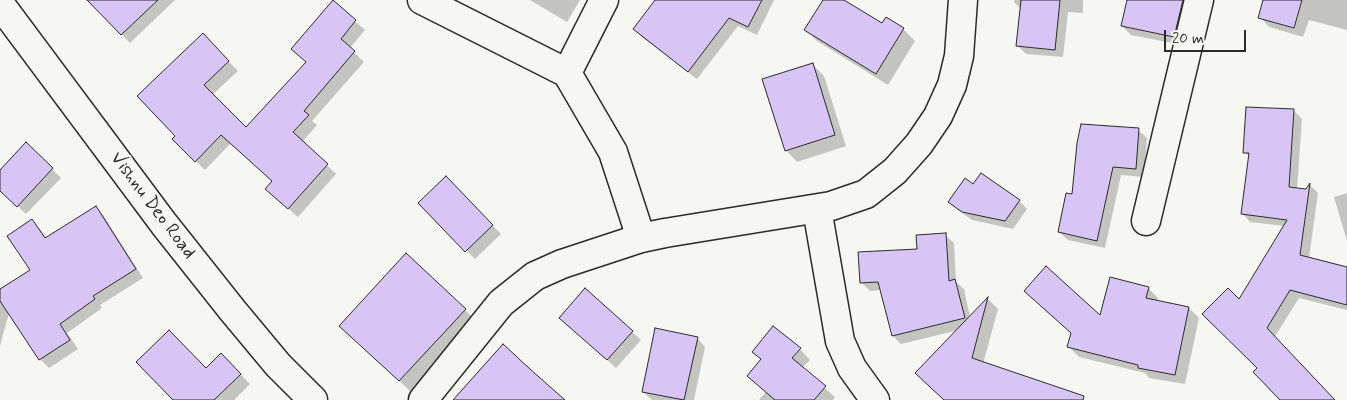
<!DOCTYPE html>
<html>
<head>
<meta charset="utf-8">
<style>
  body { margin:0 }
  #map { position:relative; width:1347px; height:400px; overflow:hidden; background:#f6f6f2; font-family:Mynerve,sans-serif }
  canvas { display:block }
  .scale { position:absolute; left:1164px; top:30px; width:82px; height:22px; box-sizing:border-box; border:2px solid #2b2b2b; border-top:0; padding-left:6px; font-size:15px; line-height:18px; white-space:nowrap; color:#2b2b2b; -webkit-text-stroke:4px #f6f6f2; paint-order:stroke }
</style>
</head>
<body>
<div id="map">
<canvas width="1347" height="400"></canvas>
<div class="scale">20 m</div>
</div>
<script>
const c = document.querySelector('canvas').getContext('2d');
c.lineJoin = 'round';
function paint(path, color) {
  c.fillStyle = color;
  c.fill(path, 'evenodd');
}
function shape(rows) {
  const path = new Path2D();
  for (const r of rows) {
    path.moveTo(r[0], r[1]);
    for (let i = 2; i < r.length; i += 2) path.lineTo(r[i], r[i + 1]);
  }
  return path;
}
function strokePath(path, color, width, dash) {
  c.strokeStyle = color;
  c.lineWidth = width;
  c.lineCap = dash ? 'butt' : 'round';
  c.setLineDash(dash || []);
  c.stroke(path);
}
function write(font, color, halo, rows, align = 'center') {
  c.font = font + ' Mynerve,sans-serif';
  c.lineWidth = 4;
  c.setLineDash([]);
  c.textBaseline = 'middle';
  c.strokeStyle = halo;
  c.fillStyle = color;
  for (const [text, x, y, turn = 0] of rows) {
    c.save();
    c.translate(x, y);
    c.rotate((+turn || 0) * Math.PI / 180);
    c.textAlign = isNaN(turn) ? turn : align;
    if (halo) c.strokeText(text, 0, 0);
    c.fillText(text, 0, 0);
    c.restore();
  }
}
const shadow = shape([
  [97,0,175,0,130,43,93,5],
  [530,0,580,0,567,22],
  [670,0,774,0,757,35,738,26,697,79,643,38,634,29],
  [824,0,841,0,882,25,886,19,903,29,915,41,888,85,817,41,806,30],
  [1014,0,1083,0,1083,13,1068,12,1063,57,1026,54,1017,45,1021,9,1014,2],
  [1128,0,1194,0,1182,45,1131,35,1122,26],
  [1265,0,1347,0,1347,30,1309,20,1303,37,1269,27,1260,17],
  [333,2,365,30,350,48,364,62,312,121,317,125,302,142,336,174,298,217,276,198,273,181,231,143,205,170,174,139,177,136,203,35,238,71,212,95,246,128,307,62],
  [813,65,824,76,846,146,797,162,786,150],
  [1294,111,1302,119,1297,189,1307,190,1310,185,1318,193,1309,258,1347,268,1347,310,1299,298,1274,338,1333,400,1281,400,1259,368,1239,301,1285,226,1250,222,1242,213,1249,157,1245,152],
  [1138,130,1147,138,1144,177,1121,175,1105,248,1068,240,1059,232,1073,195],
  [26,144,61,178,26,214,0,190,0,172],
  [446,177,501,234,475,259,419,203],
  [973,185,1019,201,1027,209,1013,229,972,220,958,210,949,202],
  [1347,193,1347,241,1334,197],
  [96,207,104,216,143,278,100,305,102,308,67,333,78,349,49,368,40,359,9,313,0,346,0,291,31,270,32,220,40,229,46,238],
  [945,235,954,243,956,282,964,289,970,317,988,299,998,309,983,364,1059,400,945,400,959,330,901,344,893,336,882,290,870,291,861,282],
  [1148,288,1158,298,1157,302,1189,308,1199,318,1185,384,1149,378,1145,373,1079,357,1069,347,1072,333],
  [586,290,641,340,616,368,570,326],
  [465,310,476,321,411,392,352,337],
  [697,338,705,347,694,400,652,400,643,392],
  [800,349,810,360,802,368,835,397,833,400,759,400,766,392,749,376,762,360,753,352],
  [221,355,250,384,234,400,175,400]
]);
const building = shape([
  [87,0,158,0,121,35,87,0],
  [333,0,356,20,341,39,355,51,304,111,309,115,293,132,328,164,288,209,265,189,272,181,221,135,195,162,172,139,175,136,137,96,203,33,229,61,204,85,246,127,306,62,291,49,333,0],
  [655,0,762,0,748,27,729,18,688,72,633,29,655,0],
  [823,0,844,0,882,23,886,17,904,28,876,74,804,30,823,0],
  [1021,0,1060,0,1055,50,1016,46,1021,0],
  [1127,0,1183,0,1174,37,1121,26,1127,0],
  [1263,0,1302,0,1294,28,1258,18,1263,0],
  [813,63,835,135,785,151,762,79,813,63],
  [1246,107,1294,109,1289,187,1306,189,1310,183,1300,255,1347,267,1347,305,1290,290,1267,328,1335,400,1280,400,1253,372,1257,368,1202,314,1228,288,1239,299,1287,220,1241,214,1249,153,1243,153,1246,107],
  [1081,124,1139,128,1136,169,1113,167,1097,241,1058,232,1066,193,1072,194,1077,143,1081,124],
  [26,142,53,168,17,207,0,191,0,170,26,142],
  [981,173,1020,200,1005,221,962,212,948,202,965,178,973,184,981,173],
  [446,176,493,225,465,252,418,203,446,176],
  [96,206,136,269,93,296,95,299,60,324,70,340,39,360,0,301,0,289,30,270,7,236,32,219,45,238,96,206],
  [946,233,949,281,955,279,965,318,892,336,878,282,860,283,858,252,917,249,916,235,946,233],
  [406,253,466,309,399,381,339,326,406,253],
  [1046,266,1100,315,1110,277,1149,287,1146,298,1189,307,1175,375,1138,368,1138,365,1067,347,1071,333,1024,291,1046,266],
  [585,288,633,331,607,360,559,318,585,288],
  [988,297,972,358,1084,396,1083,400,944,400,915,373,988,297],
  [773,326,801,348,792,358,826,386,814,400,775,400,747,376,761,359,752,352,773,326],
  [655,328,698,337,684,400,642,392,655,328],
  [169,330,206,368,221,353,241,374,214,400,173,400,136,362,169,330],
  [503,344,530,369,565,400,453,400,503,344]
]);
const minor = shape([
  [422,0,567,73,613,152,641,238],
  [567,73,604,0],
  [817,209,840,341,852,368,875,400],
  [1146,221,1199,0]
]);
const tertiary = shape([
  [0,4,164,224,233,311,278,365,313,400],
  [423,400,501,303,535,276,562,264,641,238,665,233,831,206,866,194,895,171,919,144,938,116,952,85,959,56,963,0]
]);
const streetNames = [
  ["Vishnu Deo Road",152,206,53]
];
paint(shadow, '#0003');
paint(building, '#d8c5f6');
strokePath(building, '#2b2b2b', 1);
strokePath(minor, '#2b2b2b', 31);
strokePath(tertiary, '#2b2b2b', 31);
strokePath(minor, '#f6f6f2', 28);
strokePath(tertiary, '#f6f6f2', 28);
write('19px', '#2b2b2b', '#f6f6f2', streetNames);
</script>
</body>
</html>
